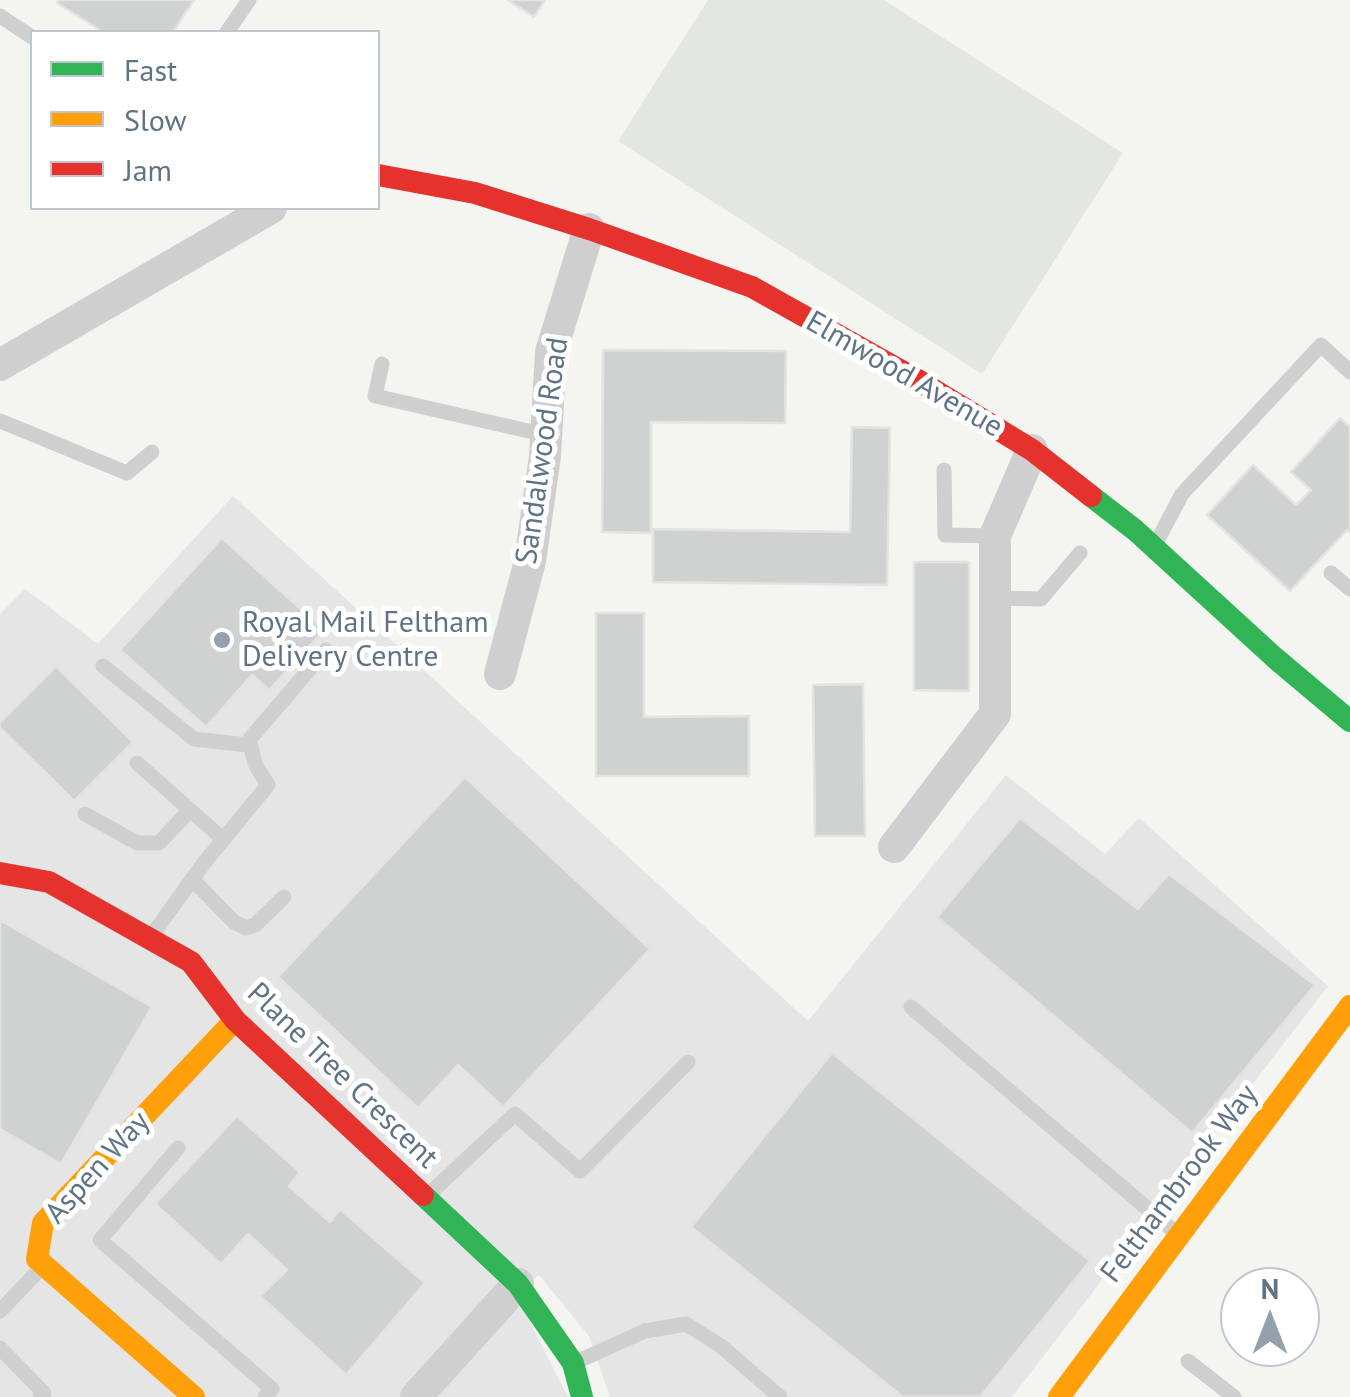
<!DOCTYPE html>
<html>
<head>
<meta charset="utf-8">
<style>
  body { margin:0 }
  #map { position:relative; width:1350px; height:1397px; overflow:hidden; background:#f4f4f1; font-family:"PT Sans",sans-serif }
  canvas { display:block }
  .legend { position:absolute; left:30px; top:30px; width:350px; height:180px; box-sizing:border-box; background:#fff; border:2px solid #bfc7ce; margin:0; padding:12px 18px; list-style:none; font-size:30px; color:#607385 }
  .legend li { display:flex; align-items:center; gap:20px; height:50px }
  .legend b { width:50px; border:2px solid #bfc7ce }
  .north { position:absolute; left:1220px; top:1267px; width:100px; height:100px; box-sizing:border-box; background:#fff; border:2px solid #bfc7ce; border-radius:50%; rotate:0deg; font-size:28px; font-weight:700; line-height:40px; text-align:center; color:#607385 }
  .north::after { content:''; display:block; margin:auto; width:35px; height:45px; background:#94a0ab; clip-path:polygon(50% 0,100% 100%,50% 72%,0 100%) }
</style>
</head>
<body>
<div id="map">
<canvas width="1350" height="1397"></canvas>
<ul class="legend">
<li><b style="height:12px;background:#30b455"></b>Fast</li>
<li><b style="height:12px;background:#ff9f0a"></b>Slow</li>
<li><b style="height:12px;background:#e5322d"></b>Jam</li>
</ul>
<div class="north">N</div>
</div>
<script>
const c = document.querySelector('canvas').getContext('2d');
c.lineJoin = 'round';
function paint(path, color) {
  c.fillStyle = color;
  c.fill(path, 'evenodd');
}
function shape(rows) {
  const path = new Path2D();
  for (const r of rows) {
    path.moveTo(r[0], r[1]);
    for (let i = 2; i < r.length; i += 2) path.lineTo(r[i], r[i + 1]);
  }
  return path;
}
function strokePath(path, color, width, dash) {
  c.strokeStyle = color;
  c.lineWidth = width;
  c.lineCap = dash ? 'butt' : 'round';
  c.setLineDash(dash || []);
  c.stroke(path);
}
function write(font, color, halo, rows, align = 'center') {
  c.font = font + ' "PT Sans",sans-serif';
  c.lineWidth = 10;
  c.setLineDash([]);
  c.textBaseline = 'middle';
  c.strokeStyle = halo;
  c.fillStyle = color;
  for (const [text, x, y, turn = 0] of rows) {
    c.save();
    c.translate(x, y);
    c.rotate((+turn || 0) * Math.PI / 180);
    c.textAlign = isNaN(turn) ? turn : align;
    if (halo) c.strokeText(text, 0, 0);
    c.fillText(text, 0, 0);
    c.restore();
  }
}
const built = shape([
  [233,496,808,1021,1006,775,1105,854,1139,818,1328,986,1012,1397,610,1397,589,1336,539,1275,516,1294,568,1397,0,1397,0,614,25,589,98,644]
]);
const green = shape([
  [708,0,884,0,1123,153,982,374,618,141]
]);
const building = shape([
  [59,0,194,0,173,32,103,32,57,3,59,0],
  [508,0,545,0,534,17,508,0],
  [603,350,786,351,785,423,651,422,651,533,602,532,603,350],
  [1340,418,1350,427,1350,532,1347,530,1290,591,1207,515,1253,465,1296,505,1311,490,1291,472,1340,418],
  [852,427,890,428,887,585,653,582,653,529,850,532,852,427],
  [222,538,324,630,269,690,252,675,206,727,120,650,222,538],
  [914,562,969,562,969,691,914,690,914,562],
  [596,613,644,613,644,717,749,716,749,776,596,776,596,613],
  [56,666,133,742,74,801,0,728,0,722,56,666],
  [863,684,865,836,815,836,813,685,863,684],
  [465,777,650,949,503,1107,458,1065,418,1108,278,977,465,777],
  [1020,818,1138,909,1169,874,1315,985,1192,1133,937,917,1020,818],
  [0,920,152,1007,61,1164,0,1129,0,920],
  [832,1053,1090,1261,980,1397,903,1397,691,1227,832,1053],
  [237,1116,300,1172,289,1186,330,1222,340,1209,425,1283,346,1375,260,1296,287,1270,248,1234,221,1264,155,1204,237,1116]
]);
const lane = shape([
  [0,16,32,37],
  [227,32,249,0],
  [382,364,375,396,546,435],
  [0,421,127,473,152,452],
  [944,470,945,535,995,536],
  [1155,545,1182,494,1321,345,1350,372],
  [1331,573,1350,589],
  [995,598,1041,599,1080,553],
  [103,666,194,739,248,745],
  [137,763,223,839],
  [85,814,137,843,159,843,190,810],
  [192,879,234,922,246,928,255,925,284,897],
  [152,935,204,863,268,785,256,766,249,740,326,650],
  [911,1007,1176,1233],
  [178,1148,100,1240,272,1389,265,1397],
  [428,1195,515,1114,580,1171,688,1062],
  [0,1311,42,1267],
  [0,1348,44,1393,40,1397],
  [1188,1361,1234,1397],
  [576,1362,645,1331,686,1324,721,1346,780,1397]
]);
const street = shape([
  [0,365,271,208],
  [500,674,530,561,545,456,551,352,589,229],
  [894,847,995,714,995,536,1032,450],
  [416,1397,518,1284]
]);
const fast = shape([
  [1091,496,1135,530,1275,658,1350,721],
  [423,1195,518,1284,573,1363,582,1397]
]);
const slow = shape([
  [194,1397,37,1259,43,1223,235,1020],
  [1059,1397,1350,1006]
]);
const jam = shape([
  [378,175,475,193,589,229,752,287,916,379,1032,450,1091,496],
  [0,873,49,882,191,962,235,1020,423,1195]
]);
const markers = [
  [222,640,10,"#94a0ab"]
];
const streetNames = [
  ["Elmwood Avenue",904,375,30],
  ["Sandalwood Road",543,451,-82],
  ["Plane Tree Crescent",342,1076,44],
  ["Aspen Way",98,1168,-48],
  ["Felthambrook Way",1180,1184,-53]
];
const poiNames = [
  ["Royal Mail Feltham",242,623],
  ["Delivery Centre",242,657]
];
paint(built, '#e4e5e4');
paint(green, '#e3e7df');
paint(building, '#d0d1d1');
strokePath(building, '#e3e3e1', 2.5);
strokePath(lane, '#cfcfd0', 15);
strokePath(street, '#cfcfd0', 32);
strokePath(fast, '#30b455', 22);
strokePath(slow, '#ff9f0a', 22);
strokePath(jam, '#e5322d', 22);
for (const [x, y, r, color] of markers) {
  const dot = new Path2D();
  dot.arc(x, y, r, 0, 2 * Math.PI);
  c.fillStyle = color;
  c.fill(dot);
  strokePath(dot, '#fff', 4);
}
write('30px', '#607385', '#fff', streetNames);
write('30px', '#607385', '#fff', poiNames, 'left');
</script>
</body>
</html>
